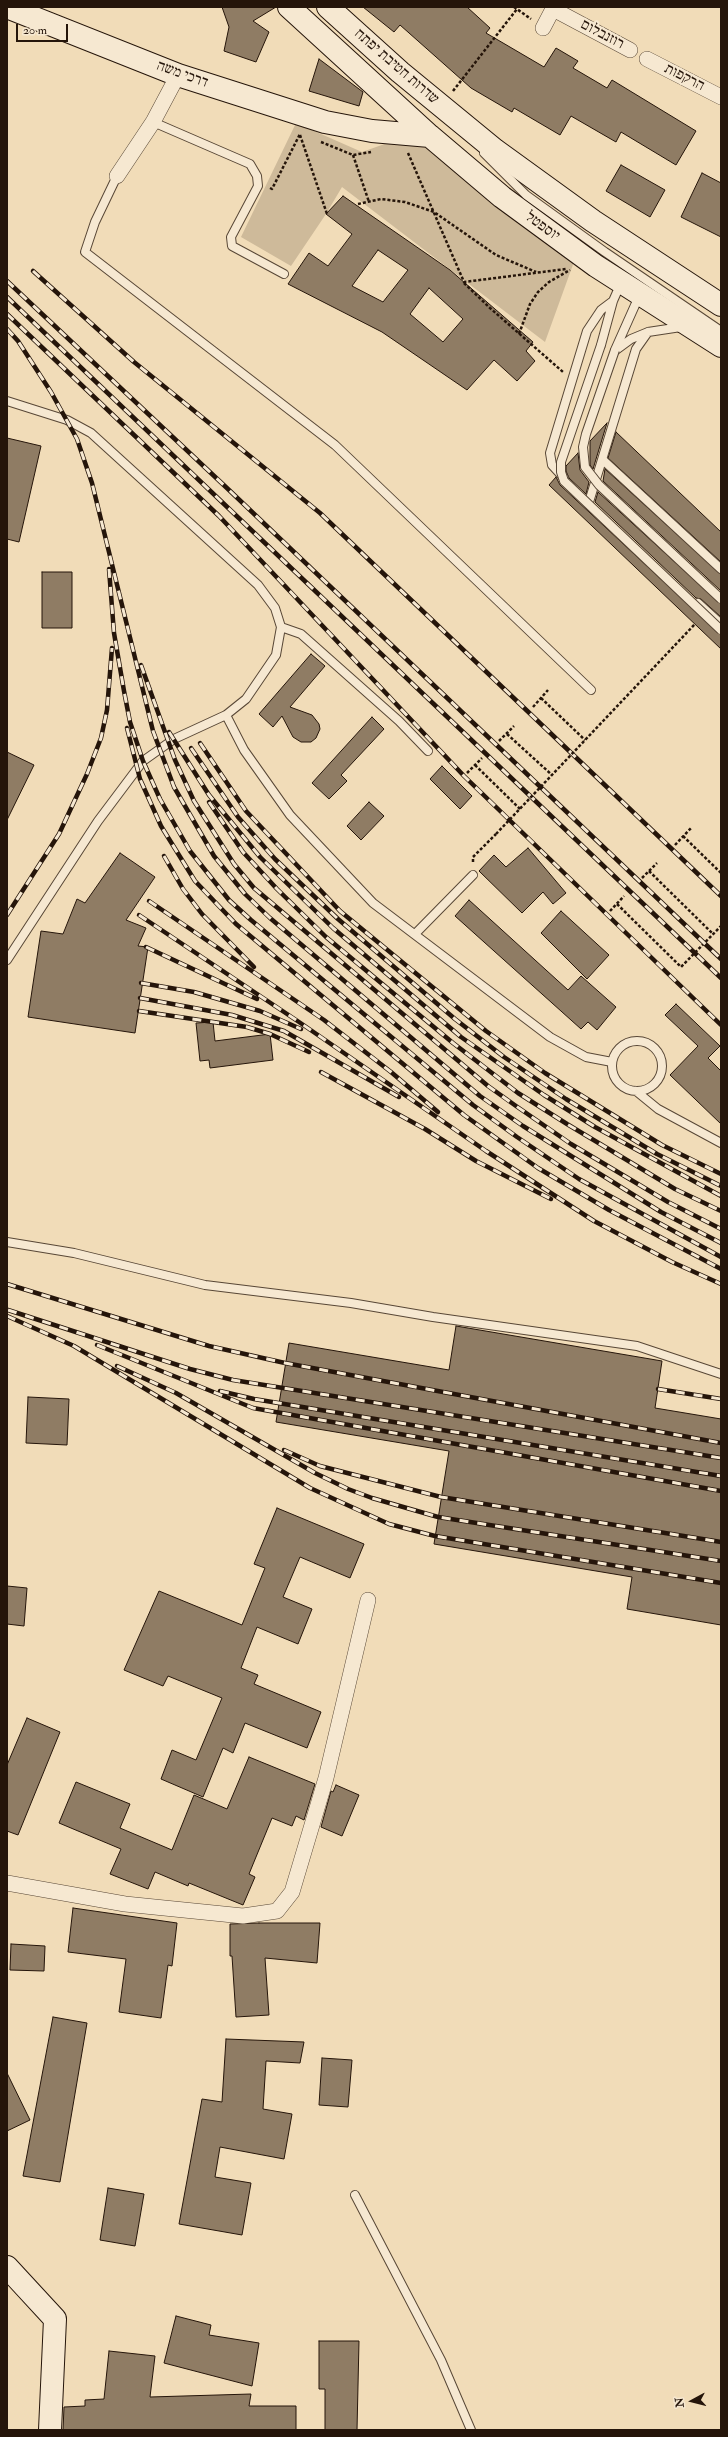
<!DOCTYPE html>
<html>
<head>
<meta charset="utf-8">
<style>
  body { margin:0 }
  #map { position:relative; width:728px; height:2437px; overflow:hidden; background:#f1dcb8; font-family:"IM FELL Double Pica",serif }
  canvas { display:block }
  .frame { position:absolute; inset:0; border:8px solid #25150a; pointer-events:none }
  .north { position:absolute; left:672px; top:2381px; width:40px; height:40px; -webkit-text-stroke:3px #f6e8d1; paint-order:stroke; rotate:263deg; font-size:11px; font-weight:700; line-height:16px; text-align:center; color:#25150a }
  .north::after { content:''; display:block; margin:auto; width:14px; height:18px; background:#25150a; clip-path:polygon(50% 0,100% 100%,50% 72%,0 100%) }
  .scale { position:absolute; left:16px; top:24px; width:52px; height:18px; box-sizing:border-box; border:2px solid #25150a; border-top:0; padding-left:5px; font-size:12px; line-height:14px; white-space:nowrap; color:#25150a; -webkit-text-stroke:3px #f6e8d1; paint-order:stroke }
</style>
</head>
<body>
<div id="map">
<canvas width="728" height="2437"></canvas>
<div class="frame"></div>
<div class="north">N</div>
<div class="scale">20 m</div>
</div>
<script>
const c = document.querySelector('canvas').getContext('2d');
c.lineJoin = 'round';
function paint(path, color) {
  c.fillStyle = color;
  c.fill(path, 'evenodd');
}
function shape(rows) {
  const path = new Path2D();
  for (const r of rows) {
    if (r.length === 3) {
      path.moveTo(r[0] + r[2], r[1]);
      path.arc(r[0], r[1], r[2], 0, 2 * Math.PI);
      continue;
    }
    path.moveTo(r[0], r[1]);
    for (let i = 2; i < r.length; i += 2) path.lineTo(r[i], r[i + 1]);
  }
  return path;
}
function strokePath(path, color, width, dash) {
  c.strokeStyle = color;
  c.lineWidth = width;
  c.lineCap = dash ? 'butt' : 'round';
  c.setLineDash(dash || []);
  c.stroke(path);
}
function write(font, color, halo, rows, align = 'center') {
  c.font = font + ' "IM FELL Double Pica","Frank Ruhl Libre",serif';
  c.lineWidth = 4;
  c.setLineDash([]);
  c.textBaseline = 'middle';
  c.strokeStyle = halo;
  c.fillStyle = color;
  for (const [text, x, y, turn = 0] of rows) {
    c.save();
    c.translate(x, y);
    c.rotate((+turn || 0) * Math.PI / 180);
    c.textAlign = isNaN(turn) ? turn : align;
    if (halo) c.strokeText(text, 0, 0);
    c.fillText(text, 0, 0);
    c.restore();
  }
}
const green = shape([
  [296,123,362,152,393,141,419,139,575,259,545,342,342,187,326,214,291,266,241,237]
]);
const building = shape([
  [222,7,276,7,253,21,269,32,256,62,224,51,229,27,222,7],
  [363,7,467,7,490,28,486,33,544,67,556,48,578,61,573,68,607,88,612,80,696,131,676,165,621,132,616,142,571,116,560,135,514,108,512,112,471,88,400,25,394,32,363,7],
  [319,59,363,92,359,106,309,91,319,59],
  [621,165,665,190,650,217,606,191,621,165],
  [702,173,721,183,721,237,681,217,702,173],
  [343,196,450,270,533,342,526,351,535,361,517,381,494,360,467,390,382,332,288,284,309,253,328,266,352,234,326,214,343,196],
  [378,250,408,270,383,302,352,286,378,250],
  [429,288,463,319,443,342,410,314,429,288],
  [607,423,593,469,590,465,590,441,607,423],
  [616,432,721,532,721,562,608,458,616,432],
  [7,438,41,446,19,542,7,539,7,438],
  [578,453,580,470,589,482,586,494,569,478,566,471,566,466,578,453],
  [605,469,721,574,721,591,603,481,605,469],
  [556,477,560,485,721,635,721,649,549,485,556,477],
  [598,492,721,604,721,617,701,599,696,598,595,502,598,492],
  [42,572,72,572,72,628,42,628,42,572],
  [311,654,325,666,290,707,312,715,319,724,320,729,316,738,311,742,301,742,293,737,282,716,273,727,259,714,311,654],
  [372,717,384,729,341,775,347,781,329,799,312,783,372,717],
  [7,752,34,765,7,820,7,752],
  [442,766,472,796,460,809,430,779,442,766],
  [369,802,384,816,361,840,347,826,369,802],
  [528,848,566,893,553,904,543,892,522,913,479,871,494,855,506,867,528,848],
  [120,853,155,877,126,920,146,928,138,946,148,947,135,1033,28,1017,41,931,63,934,77,899,85,903,120,853],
  [469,900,568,990,581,976,616,1007,597,1030,588,1022,581,1029,455,916,469,900],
  [561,911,609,955,587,979,541,933,561,911],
  [676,1004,720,1046,708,1058,721,1071,721,1124,670,1075,698,1046,665,1015,676,1004],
  [213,1022,215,1041,270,1034,273,1060,210,1068,209,1060,200,1061,196,1023,213,1022],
  [456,1326,662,1361,655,1408,721,1419,721,1625,627,1609,632,1577,434,1544,449,1451,276,1422,289,1343,449,1370,456,1326],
  [28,1397,69,1399,67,1445,26,1443,28,1397],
  [277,1508,364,1544,350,1578,300,1557,283,1597,312,1609,298,1644,257,1627,241,1668,258,1675,254,1684,321,1712,307,1748,245,1723,233,1753,223,1748,203,1797,161,1779,172,1750,196,1760,222,1698,168,1676,163,1686,124,1670,159,1591,242,1625,265,1568,254,1564,277,1508],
  [7,1586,27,1588,24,1626,7,1624,7,1586],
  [27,1718,60,1732,18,1835,7,1831,7,1765,27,1718],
  [249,1757,315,1784,304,1820,296,1816,292,1826,272,1818,249,1874,255,1877,243,1905,189,1883,188,1886,155,1872,148,1889,110,1874,121,1849,59,1823,76,1782,130,1804,120,1828,172,1850,194,1795,227,1809,249,1757],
  [336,1785,359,1795,342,1836,321,1827,331,1791,333,1792,336,1785],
  [73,1908,177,1923,172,1966,168,1965,161,2018,119,2012,126,1959,68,1952,73,1908],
  [259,1923,320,1923,317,1963,265,1958,269,2015,236,2017,232,1956,230,1956,230,1924,259,1923],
  [11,1944,45,1946,44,1971,10,1970,11,1944],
  [53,2017,87,2023,60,2182,23,2176,53,2017],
  [226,2039,304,2042,300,2063,266,2061,263,2109,292,2114,284,2159,220,2147,215,2177,251,2183,242,2235,179,2224,202,2099,222,2102,226,2039],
  [322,2058,352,2060,348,2107,319,2105,322,2058],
  [7,2073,30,2120,7,2131,7,2073],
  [108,2188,144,2194,135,2246,100,2240,108,2188],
  [176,2316,211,2325,209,2335,259,2343,252,2386,164,2363,176,2316],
  [319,2341,359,2341,357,2430,325,2430,325,2389,319,2389,319,2341],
  [109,2351,155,2356,150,2397,251,2394,249,2406,296,2406,296,2430,63,2430,64,2407,85,2406,85,2400,104,2399,109,2351]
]);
const path = shape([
  [514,7,531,19],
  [453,91,517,9],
  [300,135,327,214],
  [321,142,353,155,371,152],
  [408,153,464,282,566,269],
  [353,155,369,202],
  [270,188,272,189,300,134],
  [358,204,381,199,405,202,434,212,496,255,536,272],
  [464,283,490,308,563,372],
  [519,334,530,304,538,292,549,282,570,270],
  [541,698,585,740],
  [533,707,548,690],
  [507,734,552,775],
  [499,741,514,726],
  [475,765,520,809],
  [467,773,482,758],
  [683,836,721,873],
  [675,845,692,827],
  [473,862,473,857,496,834],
  [649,871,713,934],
  [642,878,657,863],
  [617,904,681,967,721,926],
  [610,911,624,896]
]);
const lane = shape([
  [153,122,250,164,257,176,258,186,231,237,232,246,284,274],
  [484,153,526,195,605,252,721,331],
  [117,176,95,222,85,252,335,445,591,690],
  [601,345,613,301,621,283],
  [615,350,640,294],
  [616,350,631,339,648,332,681,327],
  [7,401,67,420,91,433,258,585,275,608,281,627,301,634,399,721,428,751],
  [603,460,721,569],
  [564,478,552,465,550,453,587,331,601,310,613,301],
  [589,502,636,349,648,332],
  [698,603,721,624],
  [226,715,244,750,290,815,373,903,550,1037,586,1057,612,1062],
  [415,934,473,875],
  [7,960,98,821,143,761,174,739,226,715,246,699,276,655,281,627],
  [637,1066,25],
  [636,1091,658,1109,721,1143],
  [7,1242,74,1253,205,1285,351,1303,433,1317,637,1346,721,1374],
  [355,2195,441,2360,471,2430]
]);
const street = shape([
  [553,9,630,50],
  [543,28,554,7],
  [647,59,721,97],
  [117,176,153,122,178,75],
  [7,1883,125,1904,243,1916,277,1911,292,1892,326,1778,368,1600]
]);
const secondary = shape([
  [7,7,178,75,325,122,372,131,430,136],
  [289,7,430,136,502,197,596,266,721,346],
  [328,7,400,72,495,150,593,221,721,305],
  [7,2267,55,2319,50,2430]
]);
const rail = shape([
  [33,271,134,362,320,513,721,896],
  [7,281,229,490,721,959],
  [7,297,721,978],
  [7,314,219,516,464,776,721,1025],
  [7,329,18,341,51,392,77,439,92,483,153,731,174,787,214,856,245,894,270,918,480,1096,523,1126,661,1212,721,1243],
  [109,569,114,633,124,691,130,722,143,761,160,799,190,851,229,900,251,920,473,1105,517,1137,579,1179,721,1257],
  [141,665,175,760,194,801,234,864,254,888,488,1086,516,1106,571,1144,668,1202,721,1229],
  [127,728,140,779,161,826,195,881,236,924,464,1115,538,1168,609,1210,721,1269],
  [169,732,209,795,260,857,333,928,461,1037,544,1095,595,1127,721,1196],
  [200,743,246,811,340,911,486,1031,545,1073,662,1145,721,1174],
  [191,748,238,817,275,859,338,919,455,1019,504,1057,566,1099,657,1154,721,1186],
  [209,802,243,852,277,889,326,937,453,1043,518,1093,567,1124,675,1189,721,1211],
  [164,856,183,889,202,914,254,967],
  [149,901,324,1020,391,1072,438,1112],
  [7,915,59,834,87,774,101,738,107,710,112,648],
  [139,915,299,1022,486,1151,594,1221,672,1262,721,1284],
  [146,947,257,999],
  [141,983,194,992,260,1011,301,1029],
  [140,998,232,1015,284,1031,399,1097],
  [139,1011,247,1027,270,1034,309,1052],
  [321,1072,425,1129,476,1161,551,1199],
  [7,1284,209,1346,285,1363,721,1443],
  [8,1310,190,1369,233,1380,721,1458],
  [7,1316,74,1346,310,1488,389,1524,435,1536,721,1583],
  [97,1345,253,1408,721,1491],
  [117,1366,176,1393,315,1473,348,1489,372,1498,438,1517,721,1561],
  [658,1389,721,1399],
  [220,1391,254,1399,721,1476],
  [284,1450,320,1466,441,1497,721,1542]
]);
const pathBridge = shape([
  [496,834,695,624]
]);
const laneBridge = shape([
  [601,345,561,462,561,472,564,481,721,630],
  [615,350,586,434,583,447,585,467,599,485,721,599]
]);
const streetNames = [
  ["רוזנבלום",602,35,28],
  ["שדרות חטיבת יפתח",396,67,41],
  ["דרכי משה",182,75,20],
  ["הרקפות",684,78,27],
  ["יוספטל",542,227,36]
];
paint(green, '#ceba9a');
paint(building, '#8f7c64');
strokePath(building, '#25150a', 1);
strokePath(lane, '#584736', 10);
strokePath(street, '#584736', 16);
strokePath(secondary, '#25150a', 24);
strokePath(path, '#25150a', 2.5, [3, 2]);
strokePath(lane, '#f6e8d1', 8);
strokePath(street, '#f6e8d1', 15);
strokePath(secondary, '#f6e8d1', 22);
strokePath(rail, '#25150a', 4.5);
strokePath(rail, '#f6e8d1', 3, [9]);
strokePath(laneBridge, '#584736', 10, []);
strokePath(pathBridge, '#25150a', 2.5, [3, 2]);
strokePath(laneBridge, '#f6e8d1', 8);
write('15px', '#25150a', '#f6e8d1', streetNames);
</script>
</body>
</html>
